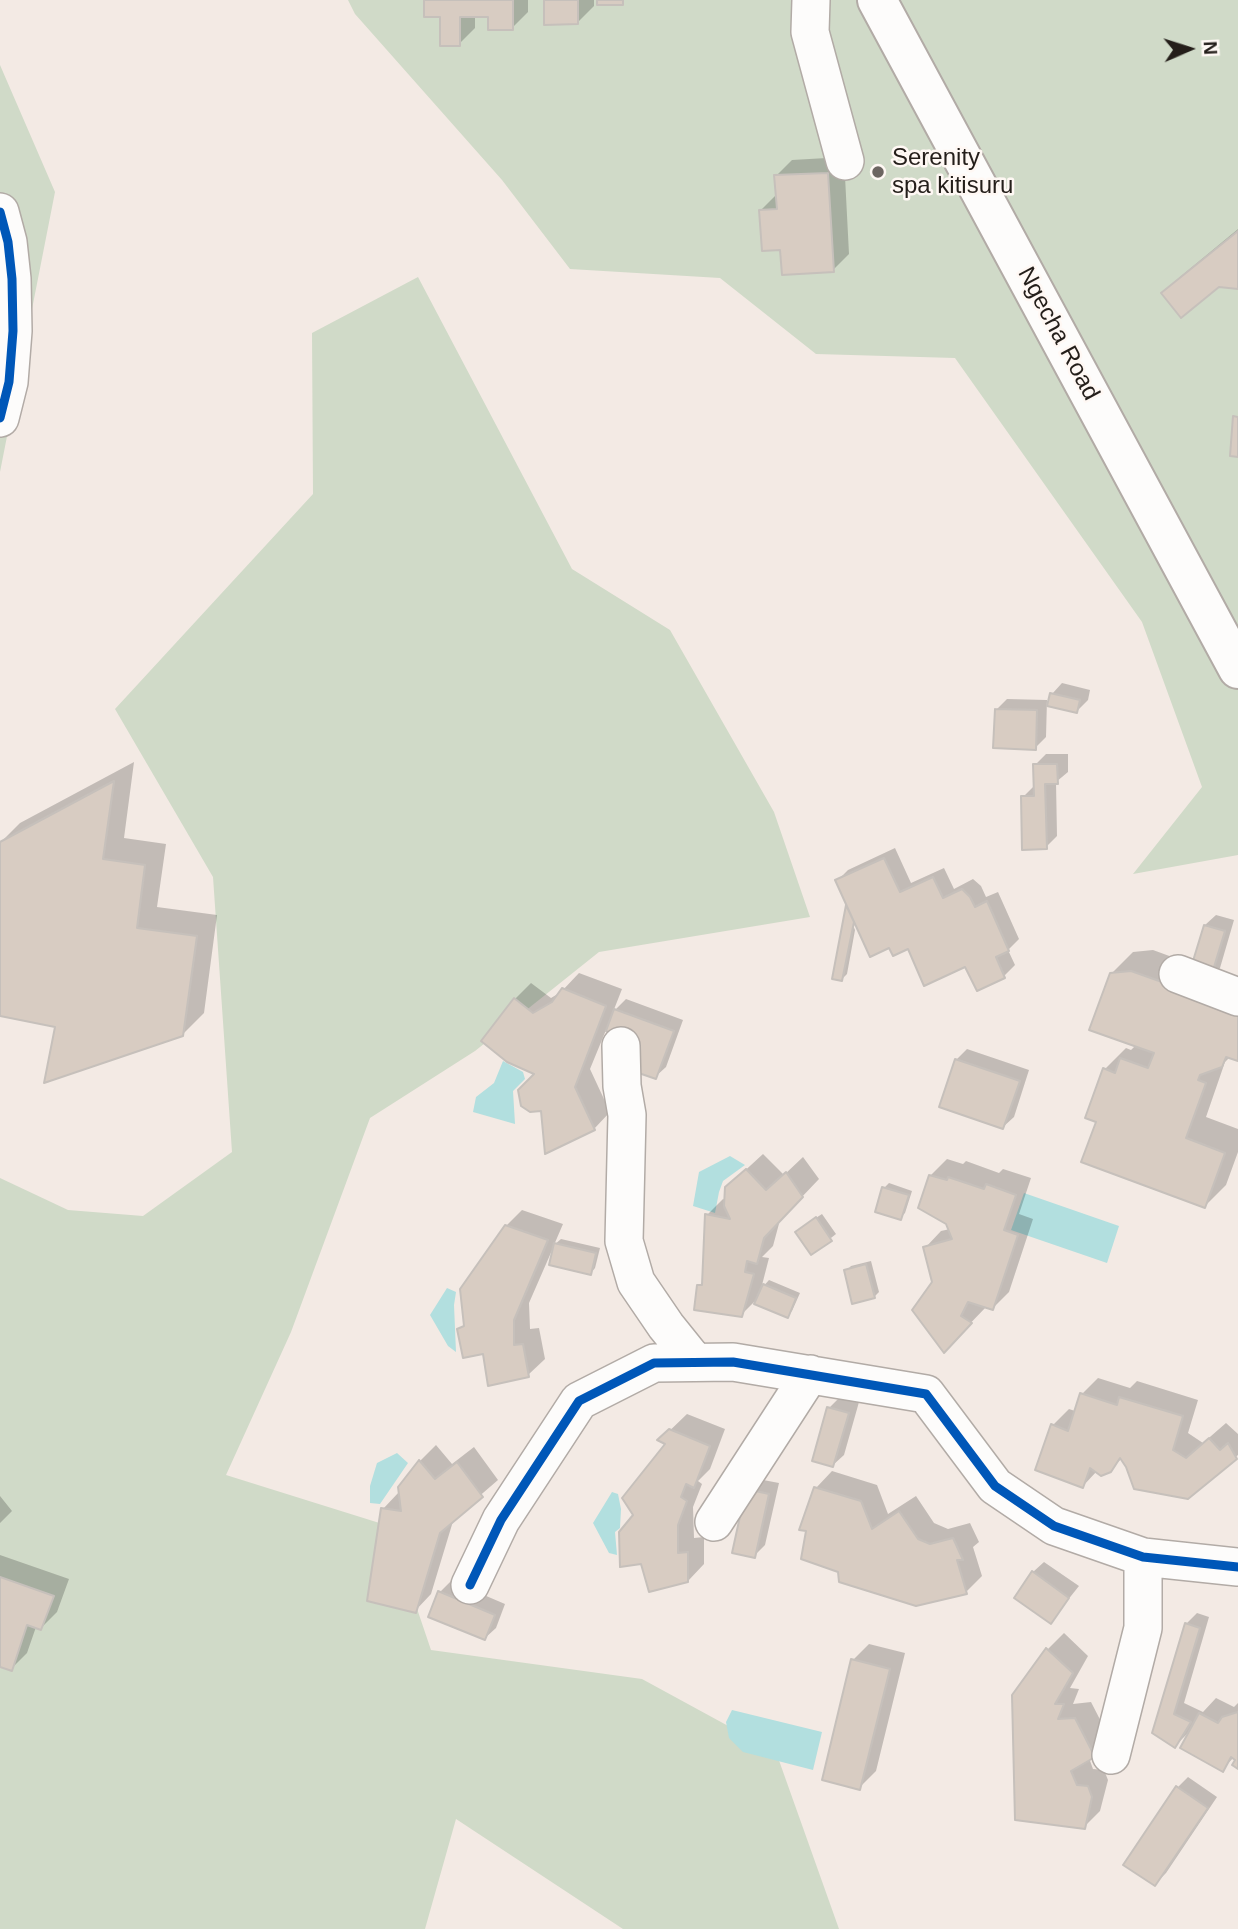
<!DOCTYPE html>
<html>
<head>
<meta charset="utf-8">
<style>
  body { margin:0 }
  #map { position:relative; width:1238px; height:1929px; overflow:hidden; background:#f3eae4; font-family:Helvetica,sans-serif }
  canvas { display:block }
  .north { position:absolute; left:1154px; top:14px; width:70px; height:70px; -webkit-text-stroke:5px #fff8f4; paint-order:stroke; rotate:87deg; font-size:19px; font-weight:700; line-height:28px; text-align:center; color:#241e1a }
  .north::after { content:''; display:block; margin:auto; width:24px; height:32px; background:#241e1a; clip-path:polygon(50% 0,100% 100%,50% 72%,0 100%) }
</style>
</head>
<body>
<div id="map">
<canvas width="1238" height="1929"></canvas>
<div class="north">N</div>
</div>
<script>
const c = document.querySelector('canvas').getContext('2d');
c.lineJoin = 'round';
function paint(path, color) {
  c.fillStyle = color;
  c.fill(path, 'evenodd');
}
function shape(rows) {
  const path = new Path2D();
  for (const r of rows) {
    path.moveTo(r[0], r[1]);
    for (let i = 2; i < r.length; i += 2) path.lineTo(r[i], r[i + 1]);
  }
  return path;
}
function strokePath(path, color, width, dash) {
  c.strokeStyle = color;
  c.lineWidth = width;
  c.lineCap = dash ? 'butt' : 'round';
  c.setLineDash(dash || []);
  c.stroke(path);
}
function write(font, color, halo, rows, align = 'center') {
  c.font = font + ' Helvetica,sans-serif';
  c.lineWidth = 5;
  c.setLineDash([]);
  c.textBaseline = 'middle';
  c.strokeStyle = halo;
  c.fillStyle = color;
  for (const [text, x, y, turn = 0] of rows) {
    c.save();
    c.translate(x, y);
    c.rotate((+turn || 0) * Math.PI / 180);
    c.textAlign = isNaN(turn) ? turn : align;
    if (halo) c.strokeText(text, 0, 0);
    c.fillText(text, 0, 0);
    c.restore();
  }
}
const green = shape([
  [348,0,1238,0,1238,855,1133,874,1202,787,1142,622,955,358,816,354,720,278,570,269,502,180,355,14],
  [0,65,55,192,0,472],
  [418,277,572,569,670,630,774,812,810,917,599,952,475,1051,370,1118,291,1332,226,1475,389,1526,431,1650,642,1679,776,1752,839,1929,623,1929,456,1819,425,1929,0,1929,0,1178,68,1210,143,1216,232,1152,213,877,115,709,313,494,312,333]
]);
const water = shape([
  [503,1061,523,1072,525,1079,513,1091,515,1124,473,1112,476,1097,494,1083],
  [730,1156,745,1165,723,1181,719,1192,715,1213,693,1206,699,1172],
  [1024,1193,1119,1226,1107,1263,1011,1230],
  [447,1288,456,1292,454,1305,456,1352,448,1346,430,1315],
  [397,1453,408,1463,380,1504,370,1503,370,1486,377,1463],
  [612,1492,618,1494,621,1509,620,1528,615,1532,617,1555,609,1553,593,1523],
  [732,1710,822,1732,813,1770,743,1752,729,1738,726,1722]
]);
const shadow = shape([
  [426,0,528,0,528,12,512,28,490,15,475,15,475,28,459,44,441,15],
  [545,0,594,0,594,6,578,22],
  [844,157,849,254,833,270,782,248,761,210,777,194,776,176,792,160],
  [1238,229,1238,287,1219,285,1163,293,1180,277],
  [1062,683,1090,690,1088,700,1077,711,1052,694],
  [1007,699,1047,700,1046,737,1035,748,997,709],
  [1046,754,1068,754,1068,772,1056,782,1057,836,1046,847,1023,797,1034,786,1035,765],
  [134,762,124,838,166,844,157,907,217,915,204,1013,182,1035,58,1026,0,1014,0,843,20,823],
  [895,848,911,883,944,868,954,889,973,879,981,886,986,897,998,892,1019,939,1008,950,1015,965,1004,976,977,989,966,964,909,947,890,945,850,911,847,912,855,930,847,974,842,979,834,978,848,905,837,881,848,870],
  [1216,915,1234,920,1220,968,1216,972,1238,1059,1230,1057,1225,1062,1206,1117,1238,1129,1238,1152,1226,1185,1205,1206,1098,1121,1105,1069,1126,1048,1131,1050,1136,1045,1111,974,1133,952,1153,950,1194,965,1205,925],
  [579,973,622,989,613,1012,626,999,683,1020,666,1067,655,1077,641,1043,606,1030,590,1069,610,1112,594,1129,537,1074,515,999,531,983,551,998,561,992],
  [967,1049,1029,1070,1014,1117,1003,1127,956,1060],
  [763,1154,784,1175,803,1157,819,1179,780,1220,773,1246,762,1257,769,1258,761,1289,769,1280,800,1293,792,1311,787,1316,754,1302,741,1315,699,1286,704,1280,707,1215,723,1199,726,1200,726,1188],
  [947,1159,963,1164,966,1161,999,1173,1003,1169,1031,1178,1019,1214,1033,1219,1009,1292,993,1308,987,1306,960,1334,934,1283,925,1248,941,1231,950,1229,930,1176],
  [889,1183,912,1191,905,1213,900,1218,884,1188],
  [522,1210,563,1224,554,1245,561,1239,600,1248,595,1268,591,1273,553,1248,529,1303,530,1329,539,1328,545,1359,528,1375,484,1352,459,1329,466,1323,506,1226],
  [822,1214,836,1234,812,1253,802,1227],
  [871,1261,879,1292,874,1297,846,1271,851,1266],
  [1098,1378,1130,1388,1137,1381,1198,1400,1188,1433,1203,1443,1226,1423,1238,1434,1238,1455,1187,1497,1122,1458,1110,1470,1097,1471,1083,1486,1053,1425,1069,1409,1075,1411,1082,1394],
  [840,1397,859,1402,844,1455,833,1465,829,1408],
  [687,1414,725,1429,710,1469,698,1481,702,1484,693,1507,694,1538,704,1537,704,1564,688,1581,635,1515,668,1444,660,1440],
  [436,1445,452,1464,474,1447,498,1480,454,1518,431,1594,415,1611,383,1509,399,1492,400,1488,420,1461],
  [832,1471,877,1485,888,1514,916,1496,934,1523,948,1529,970,1523,979,1542,973,1547,982,1576,966,1592,916,1604,816,1488],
  [758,1479,779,1483,765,1545,754,1556,734,1552],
  [0,1496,12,1511,0,1523],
  [0,1555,69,1579,57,1612,41,1628,36,1627,27,1653,11,1669,0,1665],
  [1044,1562,1079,1586,1051,1621,1033,1572],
  [451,1581,505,1604,496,1628,485,1638,440,1592],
  [1197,1613,1209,1617,1184,1703,1203,1712,1216,1698,1234,1707,1238,1703,1238,1767,1237,1759,1234,1757,1222,1770,1190,1731,1175,1746,1154,1732,1186,1624],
  [1064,1633,1088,1656,1070,1688,1079,1689,1073,1704,1091,1702,1110,1739,1089,1758,1093,1769,1104,1770,1108,1780,1100,1811,1084,1827,1014,1696,1048,1649],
  [869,1644,905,1653,876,1771,859,1788,853,1660],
  [1188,1777,1217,1797,1166,1873,1155,1884,1178,1787]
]);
const building = shape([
  [424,0,513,0,513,30,488,30,488,17,460,17,460,46,440,46,440,17,424,17,424,0],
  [544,0,578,0,578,24,544,25,544,0],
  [597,0,623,0,623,5,597,5,597,0],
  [828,173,834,272,782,275,780,250,762,251,759,210,777,209,774,175,828,173],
  [1238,231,1238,289,1219,287,1181,318,1161,293,1238,231],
  [1233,416,1238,417,1238,457,1230,456,1233,416],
  [1050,693,1080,700,1077,713,1047,706,1050,693],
  [995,709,1037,710,1036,750,993,748,995,709],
  [1033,764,1057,764,1058,784,1045,784,1047,849,1022,850,1021,796,1034,796,1033,764],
  [114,781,103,859,145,865,137,928,197,936,183,1036,44,1083,55,1027,0,1016,0,842,114,781],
  [884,858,900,892,933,877,943,898,962,889,970,897,975,907,987,901,1009,951,996,957,1005,978,977,991,965,967,924,986,908,949,893,956,889,948,870,957,835,880,884,858],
  [846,905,854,922,842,981,832,979,846,905],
  [1204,925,1225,931,1210,980,1189,974,1204,925],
  [1131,971,1238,1009,1238,1061,1226,1057,1222,1067,1200,1075,1198,1080,1206,1083,1186,1138,1225,1153,1205,1208,1081,1162,1096,1122,1085,1118,1103,1068,1115,1073,1120,1058,1148,1068,1154,1053,1089,1030,1110,973,1131,971],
  [562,988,606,1006,575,1087,595,1130,545,1154,541,1111,530,1112,521,1106,518,1090,534,1074,507,1062,481,1041,514,998,533,1013,552,1002,562,988],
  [614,1009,674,1031,656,1079,630,1070,639,1044,606,1031,614,1009],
  [955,1059,1020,1081,1003,1129,939,1107,955,1059],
  [746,1169,766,1190,786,1172,803,1197,764,1238,757,1264,747,1261,745,1272,754,1274,742,1317,694,1310,697,1285,702,1285,705,1214,730,1219,724,1206,725,1187,746,1169],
  [929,1175,947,1180,948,1177,984,1189,986,1184,1016,1195,1004,1230,1018,1235,993,1310,968,1302,961,1316,972,1323,944,1353,912,1310,932,1282,923,1247,952,1239,946,1224,918,1208,929,1175],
  [882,1187,909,1195,901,1220,875,1212,882,1187],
  [816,1217,832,1241,811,1255,795,1232,816,1217],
  [505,1225,548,1240,514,1320,514,1345,523,1344,529,1377,488,1386,483,1354,463,1358,457,1329,464,1326,460,1289,505,1225],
  [554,1243,596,1253,591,1275,549,1265,554,1243],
  [866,1264,875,1298,852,1304,844,1270,866,1264],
  [763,1284,796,1298,788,1318,754,1304,763,1284],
  [1080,1393,1117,1405,1119,1397,1183,1416,1173,1450,1186,1458,1209,1438,1220,1450,1228,1443,1237,1459,1188,1499,1134,1489,1126,1467,1120,1458,1111,1472,1101,1476,1090,1468,1083,1488,1035,1470,1051,1424,1068,1431,1080,1393],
  [827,1407,849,1413,833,1467,812,1461,827,1407],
  [669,1429,710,1446,694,1488,686,1484,681,1497,687,1501,678,1525,678,1553,688,1552,688,1582,649,1592,641,1564,620,1567,619,1532,633,1515,622,1498,665,1444,657,1440,669,1429],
  [419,1460,435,1479,457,1462,483,1497,440,1533,416,1613,367,1601,381,1508,401,1511,398,1487,419,1460],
  [814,1487,861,1501,872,1529,899,1511,918,1539,930,1544,953,1538,963,1560,957,1560,967,1594,916,1606,839,1582,838,1572,801,1559,806,1531,799,1530,814,1487],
  [746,1489,769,1494,755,1558,732,1553,746,1489],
  [1032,1571,1069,1598,1051,1624,1014,1598,1032,1571],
  [0,1577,54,1596,41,1630,27,1625,12,1671,0,1667,0,1577],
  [438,1591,495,1615,485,1640,428,1617,438,1591],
  [1185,1623,1200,1628,1174,1714,1191,1722,1175,1748,1152,1733,1185,1623],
  [1046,1648,1073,1673,1055,1704,1064,1704,1058,1719,1075,1718,1095,1757,1071,1771,1077,1785,1088,1786,1092,1797,1085,1829,1015,1820,1012,1695,1046,1648],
  [851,1659,890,1669,860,1790,822,1780,851,1659],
  [1238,1712,1238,1769,1232,1765,1235,1760,1231,1757,1223,1772,1180,1748,1199,1713,1218,1723,1222,1717,1238,1712],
  [1176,1786,1208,1808,1155,1886,1123,1865,1176,1786]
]);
const minor = shape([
  [811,0,810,32,845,161],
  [0,212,8,242,12,279,13,331,9,382,0,418],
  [1178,974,1238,997],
  [621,1046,622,1086,627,1115,624,1241,636,1282,666,1326,695,1362],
  [714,1522,810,1374],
  [470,1585,501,1520,579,1401,654,1363,733,1362,926,1394,995,1486,1054,1526,1143,1557,1238,1567],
  [1111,1755,1143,1628,1143,1557]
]);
const major = shape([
  [877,0,1238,669]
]);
const cycleway = shape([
  [0,212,8,242,12,279,13,331,9,382,0,418],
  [470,1585,501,1520,579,1401,654,1363,733,1362,926,1394,995,1486,1054,1526,1143,1557,1238,1567]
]);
const markers = [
  [878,172,7,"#6c6561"]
];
const poiNames = [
  ["Serenity",892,158],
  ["spa kitisuru",892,186]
];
const streetNames = [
  ["Ngecha Road",1058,334,62]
];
paint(green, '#d0dac8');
paint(water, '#b2dfdf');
paint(shadow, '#0003');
paint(building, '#d8ccc2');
strokePath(building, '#c6c0bb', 2);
strokePath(minor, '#b2aba6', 40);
strokePath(major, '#b2aba6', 42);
strokePath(minor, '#fdfcfb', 37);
strokePath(major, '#fdfcfb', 38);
strokePath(cycleway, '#0057b8', 9);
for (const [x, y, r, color] of markers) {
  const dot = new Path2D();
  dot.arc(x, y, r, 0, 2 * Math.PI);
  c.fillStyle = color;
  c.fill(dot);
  strokePath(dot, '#fff8f4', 2.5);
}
write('24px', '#241e1a', '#fff8f4', poiNames, 'left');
write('24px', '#241e1a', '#fff8f4', streetNames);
</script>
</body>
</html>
